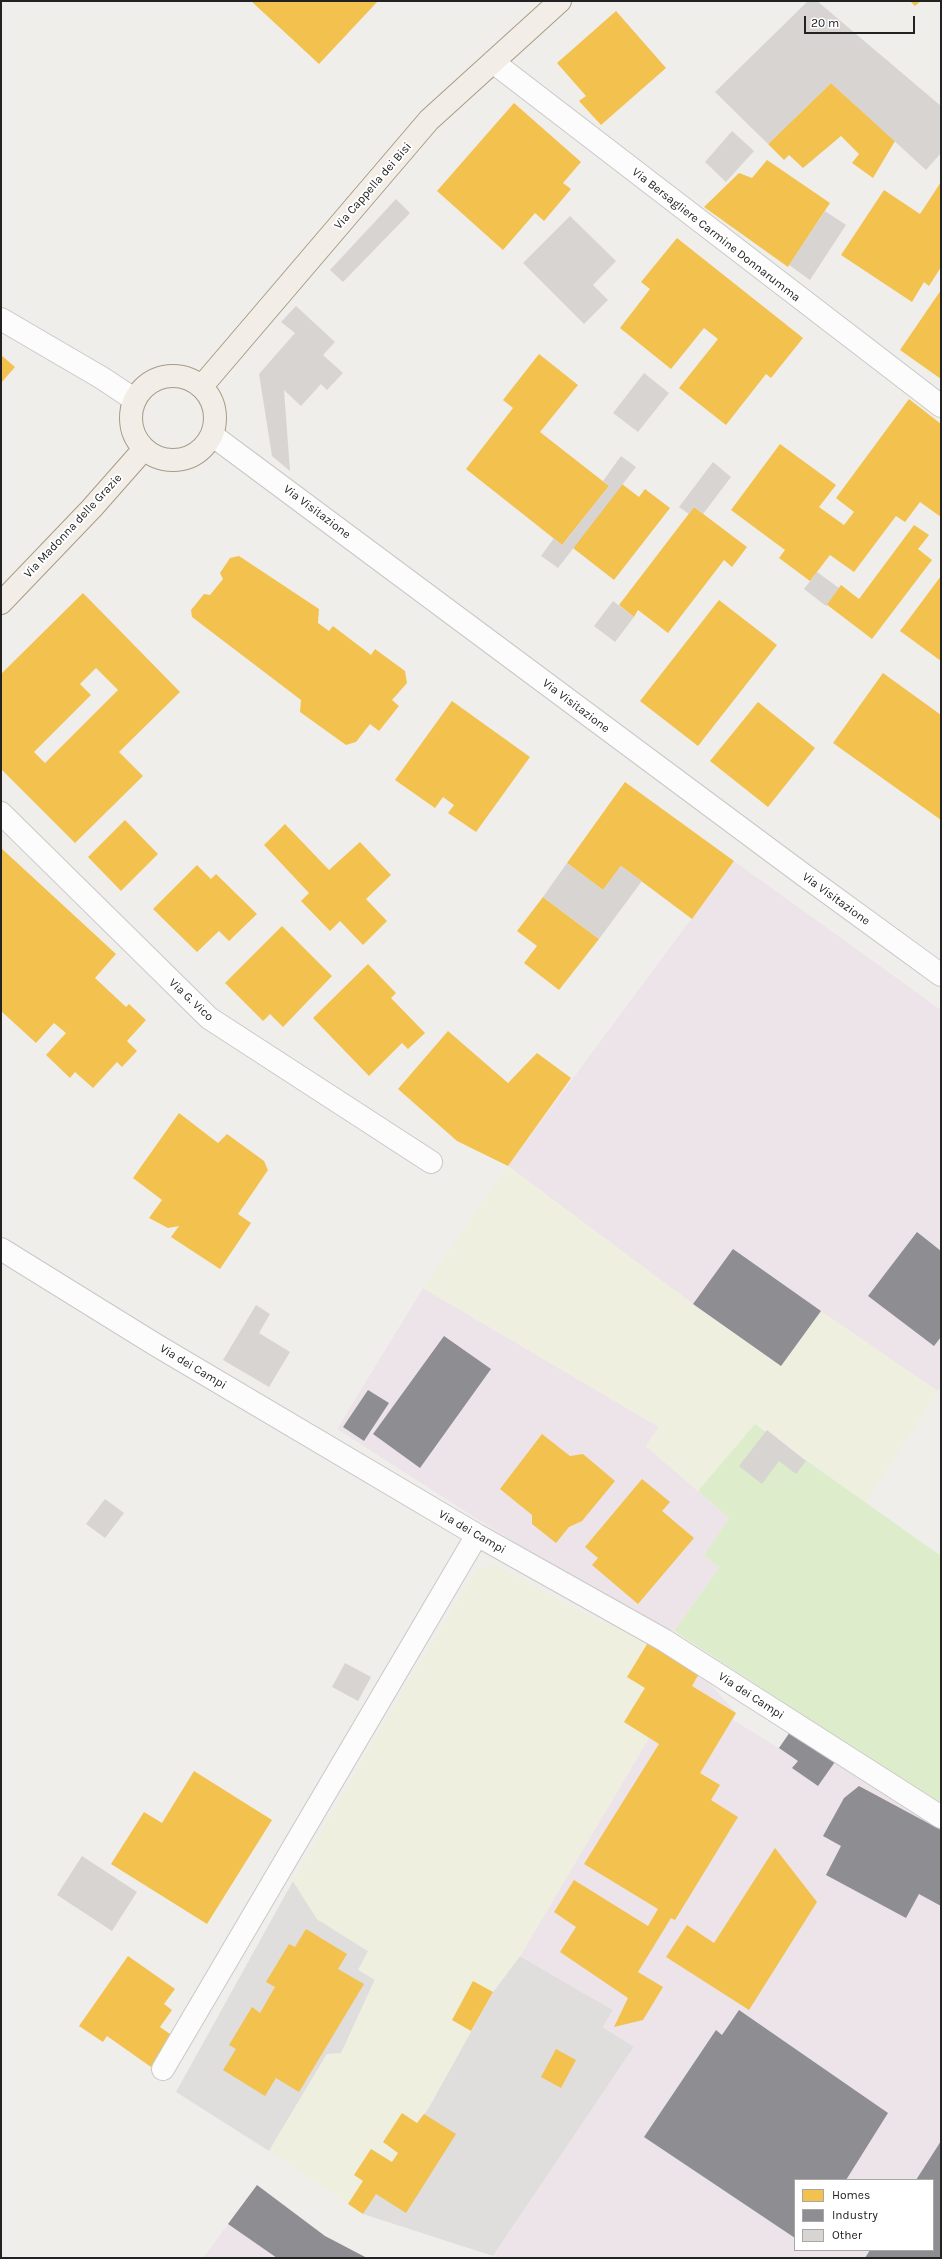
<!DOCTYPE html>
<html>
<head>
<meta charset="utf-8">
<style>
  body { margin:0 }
  #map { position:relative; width:942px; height:2259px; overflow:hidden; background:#f0eeeb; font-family:Karla,sans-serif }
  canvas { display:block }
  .frame { position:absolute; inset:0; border:2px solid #222; pointer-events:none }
  .legend { position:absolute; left:794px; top:2179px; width:140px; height:72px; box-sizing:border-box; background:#fff; border:1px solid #a7a7a7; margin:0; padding:5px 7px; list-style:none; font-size:12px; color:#222 }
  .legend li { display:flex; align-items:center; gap:8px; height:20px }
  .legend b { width:20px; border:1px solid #a7a7a7 }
  .scale { position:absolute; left:804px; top:16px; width:111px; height:18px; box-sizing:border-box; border:2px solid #222; border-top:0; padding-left:5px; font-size:12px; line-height:14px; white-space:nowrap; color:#222; -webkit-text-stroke:3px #fff; paint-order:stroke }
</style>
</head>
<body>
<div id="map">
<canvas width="942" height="2259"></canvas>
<div class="frame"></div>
<ul class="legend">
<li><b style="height:11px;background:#f2c14e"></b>Homes</li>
<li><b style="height:11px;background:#8d8d92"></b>Industry</li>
<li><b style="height:11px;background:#d7d4d2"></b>Other</li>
</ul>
<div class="scale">20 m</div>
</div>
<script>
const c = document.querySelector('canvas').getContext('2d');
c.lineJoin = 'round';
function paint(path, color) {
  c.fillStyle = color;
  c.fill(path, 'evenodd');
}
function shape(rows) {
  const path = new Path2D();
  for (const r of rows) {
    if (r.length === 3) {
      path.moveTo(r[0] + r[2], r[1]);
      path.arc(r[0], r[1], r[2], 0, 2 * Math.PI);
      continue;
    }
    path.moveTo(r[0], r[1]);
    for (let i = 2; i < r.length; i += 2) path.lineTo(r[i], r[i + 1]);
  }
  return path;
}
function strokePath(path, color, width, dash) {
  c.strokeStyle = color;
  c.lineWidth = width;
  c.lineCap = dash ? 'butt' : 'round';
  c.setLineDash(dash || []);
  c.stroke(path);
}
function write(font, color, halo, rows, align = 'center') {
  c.font = font + ' Karla,sans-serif';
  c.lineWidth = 4;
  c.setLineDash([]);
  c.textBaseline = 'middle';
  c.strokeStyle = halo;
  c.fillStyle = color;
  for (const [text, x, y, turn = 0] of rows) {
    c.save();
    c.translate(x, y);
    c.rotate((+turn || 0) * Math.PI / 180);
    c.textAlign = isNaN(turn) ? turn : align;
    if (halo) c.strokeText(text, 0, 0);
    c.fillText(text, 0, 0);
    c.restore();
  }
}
const residential = shape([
  [293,1881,317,1919,368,1951,375,1979,341,2054,327,2054,269,2151,176,2092],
  [520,1956,613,2010,603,2027,634,2047,493,2256,363,2214,392,2162,429,2107,493,1992]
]);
const industrial = shape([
  [734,861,941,1010,941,1386,938,1391,781,1366,693,1304,508,1166],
  [423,1288,659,1427,646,1446,729,1518,704,1555,719,1568,674,1631,631,1614,474,1517,337,1429],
  [649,1641,700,1672,736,1713,733,1720,779,1748,792,1729,837,1759,867,1783,941,1825,941,2258,498,2258,493,2256,634,2047,603,2027,613,2010,520,1956,649,1738,624,1722,627,1677],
  [795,2180,933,2180,933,2250,795,2250],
  [257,2185,325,2236,367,2258,203,2258]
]);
const farmland = shape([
  [508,1166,693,1304,781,1366,821,1311,938,1391,865,1503,767,1430,755,1424,698,1491,646,1446,659,1427,423,1288],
  [496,1565,602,1623,606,1618,649,1641,627,1677,645,1688,624,1722,649,1738,520,1956,493,1992,429,2107,392,2162,363,2214,269,2151,327,2054,341,2053,375,1980,358,1970,368,1951,317,1919,293,1881,390,1713,477,1569]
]);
const grass = shape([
  [755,1424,941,1556,941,1805,674,1631,719,1568,704,1555,729,1518,698,1491]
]);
const homes = shape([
  [251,1,378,1,319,64],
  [910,1,921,1,915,6],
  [616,11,666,68,601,125,579,101,586,96,557,63],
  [831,83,895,141,873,178,852,163,859,154,841,136,803,168,789,155,784,160,768,144],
  [514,103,581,162,563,183,571,189,544,221,535,213,503,250,437,191],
  [767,160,830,203,788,267,704,207,739,173,752,178],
  [941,182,941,267,929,286,924,282,912,302,841,255,884,190,920,214],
  [677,238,803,338,771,378,766,374,726,425,679,388,718,339,704,328,671,369,620,328,650,289,641,282],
  [941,290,941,379,900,350],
  [539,354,578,385,540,432,609,486,562,545,466,469,513,408,503,400],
  [1,355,15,367,1,383],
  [909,399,941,424,941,517,920,502,905,522,896,516,854,572,830,555,810,581,779,558,785,550,731,510,780,444,836,485,819,507,844,525,854,512,836,498],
  [622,484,639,497,645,489,670,508,614,580,573,548],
  [694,507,747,547,732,567,724,560,668,633,638,610,634,617,619,605],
  [914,525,929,535,918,549,932,560,872,639,826,604,841,585,859,599],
  [239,556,319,609,318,623,329,631,333,626,371,655,375,649,405,671,407,683,392,700,399,706,379,731,370,724,356,742,346,745,300,712,301,700,192,617,191,610,204,594,210,595,223,579,220,573,230,558],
  [941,576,941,661,900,631],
  [83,593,180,692,119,752,143,776,75,843,1,769,1,674],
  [96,668,118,690,45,763,34,752,91,695,80,684],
  [719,600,777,645,698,746,640,701],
  [883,673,941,715,941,820,833,743],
  [452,701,530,757,476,832,448,813,454,805,443,797,435,808,395,780],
  [758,702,815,748,768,807,710,761],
  [625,782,734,861,692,919,621,866,603,890,567,863],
  [125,820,158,854,121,891,88,857],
  [285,824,329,870,360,842,391,875,366,899,387,921,363,945,340,921,330,931,301,901,309,893,264,845],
  [1,848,116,954,95,978,126,1007,129,1004,146,1020,127,1041,137,1051,122,1067,117,1062,93,1088,75,1072,70,1078,46,1055,66,1033,54,1023,36,1043,1,1011],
  [197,865,211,879,216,874,257,914,229,941,219,931,197,952,153,909],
  [543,897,599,939,559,990,524,963,537,946,517,931],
  [282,926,332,976,283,1027,270,1014,263,1021,225,983],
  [368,964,396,993,391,998,425,1033,408,1049,402,1043,369,1076,313,1018],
  [448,1031,508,1083,537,1053,571,1078,508,1166,457,1141,398,1089],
  [179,1113,218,1143,227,1134,264,1161,268,1170,238,1214,251,1223,220,1269,171,1237,179,1226,168,1228,149,1218,162,1200,133,1178],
  [542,1434,570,1456,583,1454,615,1481,582,1521,569,1527,556,1543,532,1524,532,1515,500,1489],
  [642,1479,670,1502,662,1511,694,1538,638,1604,592,1565,598,1558,585,1547],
  [649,1641,700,1672,692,1686,736,1713,700,1773,720,1785,711,1800,738,1817,675,1920,671,1918,638,1972,663,1987,643,2020,614,2027,628,1998,560,1952,576,1927,554,1912,574,1880,648,1926,658,1909,584,1864,659,1744,624,1722,645,1688,627,1677],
  [194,1771,272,1820,207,1924,111,1864,144,1812,162,1823],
  [775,1848,817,1902,749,2010,666,1957,687,1925,714,1943],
  [306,1929,347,1954,338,1969,364,1984,299,2092,276,2078,265,2096,223,2070,236,2049,229,2045,252,2007,260,2013,275,1987,266,1982,289,1944,295,1947],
  [128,1956,175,1989,164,2004,172,2010,160,2027,173,2036,151,2067,107,2036,103,2042,79,2026],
  [473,1981,493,1992,471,2031,452,2020],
  [556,2049,576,2060,561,2088,541,2077],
  [402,2113,417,2123,424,2114,456,2134,406,2213,376,2194,363,2214,348,2204,363,2181,354,2175,371,2149,392,2162,398,2153,383,2142]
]);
const industry = shape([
  [917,1232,941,1251,941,1337,934,1346,868,1296],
  [733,1249,821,1311,781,1366,693,1304],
  [444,1336,491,1369,420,1468,373,1434],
  [368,1390,389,1403,364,1441,343,1427],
  [792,1729,837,1759,818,1786,792,1768,798,1761,779,1748],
  [859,1786,941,1830,941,1906,919,1894,906,1918,826,1875,841,1846,823,1836,844,1798],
  [739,2010,888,2113,846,2180,795,2180,795,2238,644,2137,716,2030,722,2035],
  [941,2141,941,2258,865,2258,870,2250,933,2250,933,2180,916,2180],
  [257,2185,325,2236,367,2258,277,2258,228,2224]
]);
const building = shape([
  [808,1,817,1,941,106,941,153,926,170,831,83,768,144,715,92],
  [732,131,754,151,726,182,705,162],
  [396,199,410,213,343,282,330,270],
  [825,211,846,225,810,280,789,265],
  [570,216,616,261,593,285,608,300,584,324,523,263],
  [296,306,335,342,323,355,343,373,327,390,321,384,301,406,284,390,290,471,272,456,259,374,295,333,281,322],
  [644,373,669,393,638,432,613,413],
  [621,456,636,467,558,568,541,556,554,538,562,545,609,486,603,481],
  [713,462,731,477,703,514,694,507,689,514,679,507],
  [817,572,839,588,826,606,804,589],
  [613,601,634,617,615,642,594,626],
  [567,863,603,890,621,866,642,881,599,939,543,897],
  [256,1305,270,1314,259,1333,290,1352,269,1387,223,1360],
  [767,1430,806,1461,796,1474,779,1461,762,1484,739,1466],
  [105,1499,124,1513,105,1538,86,1524],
  [345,1663,371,1677,358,1701,332,1687],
  [82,1856,137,1892,112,1931,57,1895]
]);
const minor = shape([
  [493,62,941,406],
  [1,319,102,378,135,400],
  [212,435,801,873,941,975],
  [1,813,209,1018,431,1162],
  [1,1249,156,1345,477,1535,664,1640,941,1817],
  [163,2069,477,1535]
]);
const major = shape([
  [173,418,42],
  [202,386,429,120,560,1],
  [1,603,92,508,144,449]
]);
const streetNames = [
  ["Via Cappella dei Bisi",373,186,-49],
  ["Via Bersagliere Carmine Donnarumma",716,235,38],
  ["Via Visitazione",317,512,37],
  ["Via Madonna delle Grazie",73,526,-47],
  ["Via Visitazione",576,706,37],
  ["Via Visitazione",836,899,36],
  ["Via G. Vico",191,1000,43],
  ["Via dei Campi",193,1367,31],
  ["Via dei Campi",472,1532,30],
  ["Via dei Campi",751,1696,33]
];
paint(residential, '#dfdedc');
paint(industrial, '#ede4e9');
paint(farmland, '#efefdf');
paint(grass, '#ddeccb');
paint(homes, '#f2c14e');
paint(industry, '#8d8d92');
paint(building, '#d7d4d2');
strokePath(minor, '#c9c8c7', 24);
strokePath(major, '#a79c86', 24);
strokePath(minor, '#fdfcfc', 22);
strokePath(major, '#f3ede7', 22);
write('12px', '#222', '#fff', streetNames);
</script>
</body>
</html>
